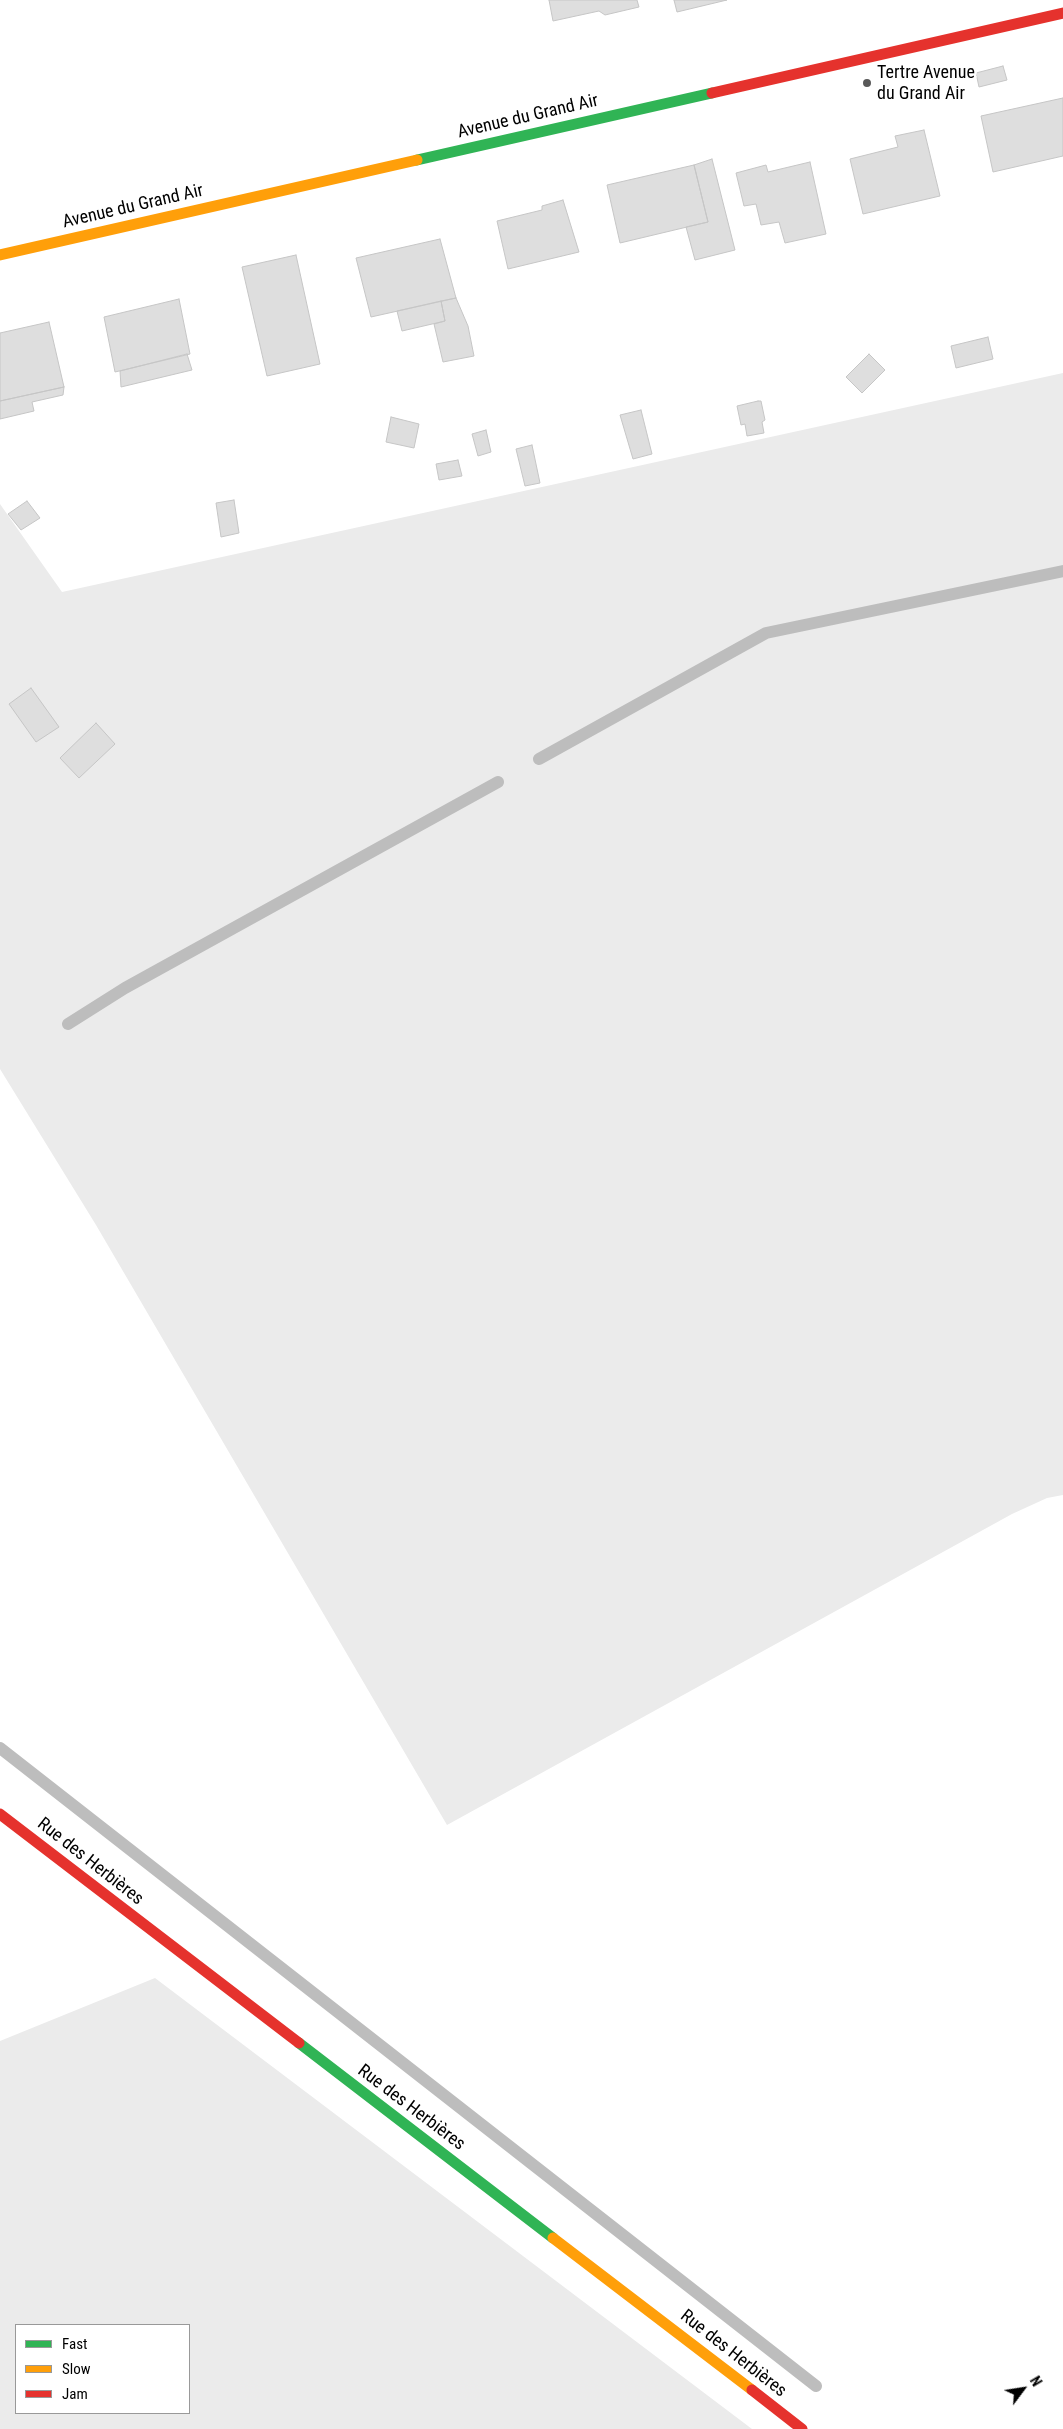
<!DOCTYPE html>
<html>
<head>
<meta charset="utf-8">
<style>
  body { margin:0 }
  #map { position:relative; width:1063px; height:2429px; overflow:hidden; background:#fff; font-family:"Roboto Condensed",sans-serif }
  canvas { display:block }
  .legend { position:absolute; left:15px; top:2324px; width:175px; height:90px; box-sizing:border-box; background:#fff; border:1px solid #999; margin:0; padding:6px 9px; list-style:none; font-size:15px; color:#000 }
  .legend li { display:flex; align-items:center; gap:10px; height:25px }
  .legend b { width:25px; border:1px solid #999 }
  .north { position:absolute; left:998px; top:2364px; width:50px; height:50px; -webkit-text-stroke:4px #fff; paint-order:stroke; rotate:59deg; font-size:14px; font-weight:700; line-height:20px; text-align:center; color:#000 }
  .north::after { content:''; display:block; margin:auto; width:18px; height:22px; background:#000; clip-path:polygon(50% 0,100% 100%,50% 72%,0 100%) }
</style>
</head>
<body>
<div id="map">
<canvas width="1063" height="2429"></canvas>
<ul class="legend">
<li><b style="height:6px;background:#30b455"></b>Fast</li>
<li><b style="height:6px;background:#ff9f0a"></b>Slow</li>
<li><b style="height:6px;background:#e5322d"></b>Jam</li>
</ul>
<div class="north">N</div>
</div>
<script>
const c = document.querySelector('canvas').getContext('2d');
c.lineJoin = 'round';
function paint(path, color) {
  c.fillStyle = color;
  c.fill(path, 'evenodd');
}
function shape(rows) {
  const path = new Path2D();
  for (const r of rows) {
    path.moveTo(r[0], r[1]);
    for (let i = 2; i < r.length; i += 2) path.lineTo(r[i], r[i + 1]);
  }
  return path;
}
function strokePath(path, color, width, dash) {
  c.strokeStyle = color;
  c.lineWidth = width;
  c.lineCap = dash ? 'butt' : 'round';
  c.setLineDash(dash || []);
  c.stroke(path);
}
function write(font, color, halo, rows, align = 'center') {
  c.font = font + ' "Roboto Condensed",sans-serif';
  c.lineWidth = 5;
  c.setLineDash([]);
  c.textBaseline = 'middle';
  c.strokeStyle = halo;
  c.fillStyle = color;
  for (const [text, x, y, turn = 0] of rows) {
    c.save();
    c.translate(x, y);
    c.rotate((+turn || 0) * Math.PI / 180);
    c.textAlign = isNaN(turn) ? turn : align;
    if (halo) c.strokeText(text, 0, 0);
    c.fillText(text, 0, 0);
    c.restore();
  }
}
const green = shape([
  [1063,373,1063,1495,1047,1498,1012,1514,447,1825,96,1225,0,1069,0,504,62,592],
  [155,1978,752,2429,0,2429,0,2041],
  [16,2325,189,2325,189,2413,16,2413]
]);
const stream = shape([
  [539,759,766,633,1063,571],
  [68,1024,125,988,498,782],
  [0,1748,816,2386]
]);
const building = shape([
  [549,0,637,0,639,7,605,15,599,11,553,21,549,0],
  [674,0,727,0,677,12,674,0],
  [1003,66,1007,80,979,87,976,73,1003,66],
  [1063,98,1063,156,993,172,981,116,1063,98],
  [924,130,940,196,863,214,850,159,898,147,895,136,924,130],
  [712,159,735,250,695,260,686,227,708,222,694,165,712,159],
  [810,162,826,234,785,243,779,222,761,225,756,204,744,206,736,173,766,165,768,172,810,162],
  [694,165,708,222,620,243,607,185,694,165],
  [563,200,579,252,508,269,497,221,542,210,542,206,563,200],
  [440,239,456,298,371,317,356,258,440,239],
  [296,255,320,364,267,376,242,267,296,255],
  [456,298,468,326,474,356,443,362,434,324,445,321,441,301,456,298],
  [179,299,190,354,115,372,104,317,179,299],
  [441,301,445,321,402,331,397,311,441,301],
  [49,322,64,387,0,401,0,333,49,322],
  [988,337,993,359,956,368,951,346,988,337],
  [187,354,192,370,121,387,120,371,187,354],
  [869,354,885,370,862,393,846,377,869,354],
  [64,387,63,395,32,402,34,411,0,419,0,401,64,387],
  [758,401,761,401,765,420,762,422,764,433,747,436,745,424,741,425,737,406,758,401],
  [641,410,652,454,633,459,620,415,641,410],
  [391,417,419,424,414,448,386,442,391,417],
  [486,430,491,452,478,456,472,434,486,430],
  [532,445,540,483,525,486,516,449,532,445],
  [458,460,462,476,439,480,436,464,458,460],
  [234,500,239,533,221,537,216,503,234,500],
  [27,501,40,518,21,530,8,514,27,501],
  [31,688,59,727,36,742,9,704,31,688],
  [96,723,115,744,79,778,60,758,96,723]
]);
const fast = shape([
  [417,160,712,93],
  [299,2043,553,2238]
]);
const slow = shape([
  [0,255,417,160],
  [553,2238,752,2390]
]);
const jam = shape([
  [712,93,1063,13],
  [0,1814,299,2043],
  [752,2390,802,2429]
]);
const markers = [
  [867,83,5,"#595959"]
];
const poiNames = [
  ["Tertre Avenue",877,73],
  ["du Grand Air",877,94]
];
const streetNames = [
  ["Avenue du Grand Air",528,117,-13],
  ["Avenue du Grand Air",133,207,-13],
  ["Rue des Herbières",90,1862,38],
  ["Rue des Herbières",411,2108,37],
  ["Rue des Herbières",733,2354,38]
];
paint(green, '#ebebeb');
strokePath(stream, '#bdbdbd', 12);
paint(building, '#dedede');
strokePath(building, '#c6c6c6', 1);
strokePath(fast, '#30b455', 11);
strokePath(slow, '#ff9f0a', 11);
strokePath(jam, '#e5322d', 11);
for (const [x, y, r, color] of markers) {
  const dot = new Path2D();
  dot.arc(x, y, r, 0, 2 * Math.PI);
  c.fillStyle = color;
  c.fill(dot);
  strokePath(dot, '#fff', 2);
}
write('18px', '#000', '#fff', poiNames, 'left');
write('18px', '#000', '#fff', streetNames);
</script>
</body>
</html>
